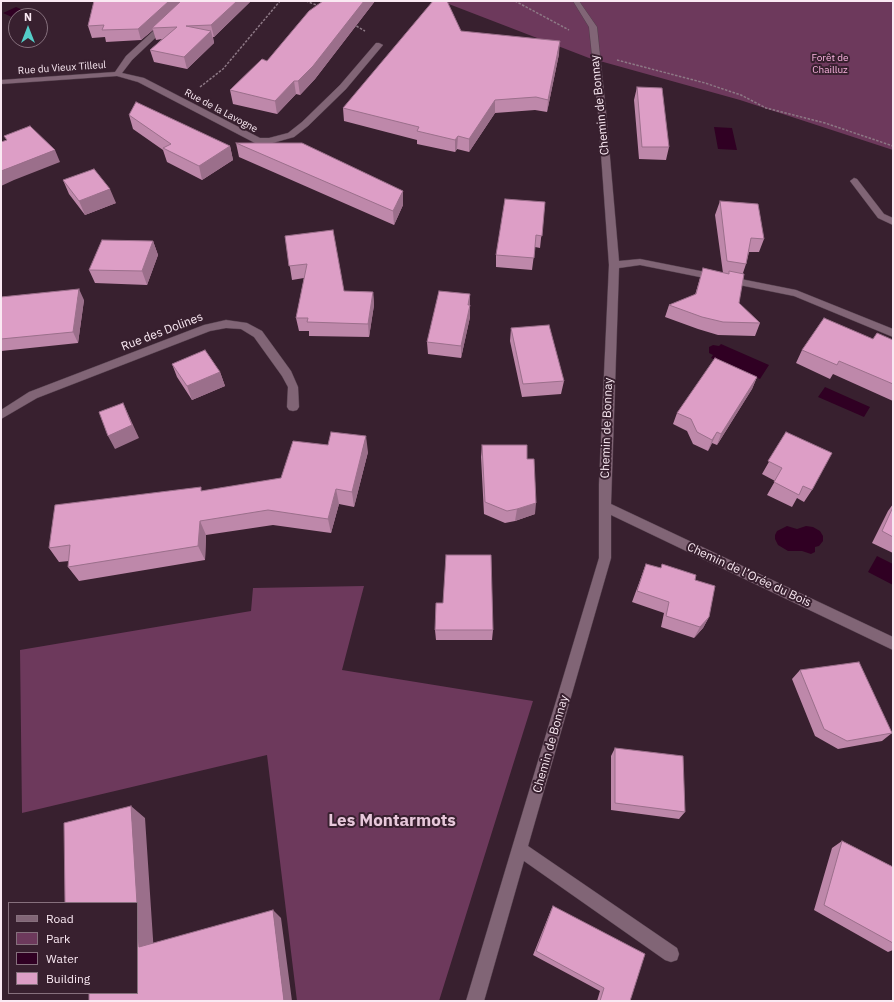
<!DOCTYPE html>
<html>
<head>
<meta charset="utf-8">
<style>
  body { margin:0 }
  #map { position:relative; width:894px; height:1002px; overflow:hidden; background:#38202f; font-family:"IBM Plex Sans",sans-serif }
  canvas { display:block }
  .frame { position:absolute; inset:0; border:2px solid #fae9f3; pointer-events:none }
  .legend { position:absolute; left:8px; top:902px; width:130px; height:92px; box-sizing:border-box; background:#38202f; border:1px solid #86707d; margin:0; padding:5px 7px; list-style:none; font-size:12px; color:#fae9f3 }
  .legend li { display:flex; align-items:center; gap:8px; height:20px }
  .legend b { width:20px; border:1px solid #86707d }
  .north { position:absolute; left:8px; top:8px; width:40px; height:40px; box-sizing:border-box; background:#38202f; border:1px solid #86707d; border-radius:50%; rotate:0deg; font-size:11px; font-weight:700; line-height:16px; text-align:center; color:#fae9f3 }
  .north::after { content:''; display:block; margin:auto; width:14px; height:18px; background:#54cdc8; clip-path:polygon(50% 0,100% 100%,50% 72%,0 100%) }
</style>
</head>
<body>
<div id="map">
<canvas width="894" height="1002"></canvas>
<div class="frame"></div>
<ul class="legend">
<li><b style="height:5px;background:#816576"></b>Road</li>
<li><b style="height:11px;background:#6d395c"></b>Park</li>
<li><b style="height:11px;background:#300023"></b>Water</li>
<li><b style="height:11px;background:#dd9ec6"></b>Building</li>
</ul>
<div class="north">N</div>
</div>
<script>
const c = document.querySelector('canvas').getContext('2d');
c.lineJoin = 'round';
function paint(path, color) {
  c.fillStyle = color;
  c.fill(path, 'evenodd');
}
function shape(rows) {
  const path = new Path2D();
  for (const r of rows) {
    path.moveTo(r[0], r[1]);
    for (let i = 2; i < r.length; i += 2) path.lineTo(r[i], r[i + 1]);
  }
  return path;
}
function strokePath(path, color, width, dash) {
  c.strokeStyle = color;
  c.lineWidth = width;
  c.lineCap = dash ? 'butt' : 'round';
  c.setLineDash(dash || []);
  c.stroke(path);
}
function write(font, color, halo, rows, align = 'center') {
  c.font = font + ' "IBM Plex Sans",sans-serif';
  c.lineWidth = 4;
  c.setLineDash([]);
  c.textBaseline = 'middle';
  c.strokeStyle = halo;
  c.fillStyle = color;
  for (const [text, x, y, turn = 0] of rows) {
    c.save();
    c.translate(x, y);
    c.rotate((+turn || 0) * Math.PI / 180);
    c.textAlign = isNaN(turn) ? turn : align;
    if (halo) c.strokeText(text, 0, 0);
    c.fillText(text, 0, 0);
    c.restore();
  }
}
const green = shape([
  [441,1,893,1,893,150,740,100,589,58],
  [364,586,342,670,533,701,439,1001,297,1001,267,755,22,813,20,650,251,611,253,588]
]);
const water = shape([
  [16,7,35,15,16,16,16,19,3,13],
  [714,127,732,128,737,150,718,149],
  [721,344,769,365,760,379,711,358,713,355,709,353,709,347,713,345,719,346],
  [825,387,870,407,864,417,818,397],
  [787,526,797,529,806,526,813,527,820,531,823,536,823,541,819,546,815,547,815,552,811,554,802,551,788,551,778,545,775,539,775,535,777,531],
  [877,556,893,564,893,585,868,572]
]);
const path = shape([
  [306,1,319,6],
  [515,1,569,30],
  [353,24,365,31],
  [617,60,705,83,741,95,766,108,825,123,893,146],
  [200,87,223,69,280,1]
]);
const minor = shape([
  [573,1,579,1,597,27,606,112,619,261,640,259,796,290,893,329,893,337,794,296,640,265,619,268,611,504,893,637,893,650,611,515,611,558,528,846,677,948,679,954,677,960,671,962,665,960,524,861,484,1001,466,1001,599,558,599,484,609,265,598,112,589,27,573,1],
  [163,22,166,22,170,24,132,60,122,73,144,78,260,138,269,138,288,133,302,122,340,85,376,43,379,43,383,45,346,89,308,126,294,137,269,144,255,143,138,82,117,76,1,84,1,80,115,72,126,56,163,22],
  [854,178,857,179,884,214,893,218,893,225,878,218,850,181,854,178],
  [226,320,247,323,262,331,291,371,298,387,299,407,297,410,293,411,289,410,287,407,288,387,282,376,254,337,241,329,226,328,210,331,37,398,1,419,1,410,29,392,204,325,226,320]
]);
const wall = shape([
  [94,1,251,1,214,37,213,37,214,43,187,69,154,62,150,50,162,39,156,40,153,30,141,40,106,42,105,37,92,38,88,26],
  [323,1,375,1,315,79,300,95,296,94,277,114,233,104,230,90,267,61],
  [461,31,559,54,547,112,535,110,495,113,469,152,457,149,455,152,417,144,417,140,344,121,343,108],
  [637,87,669,147,666,160,639,159,634,100],
  [129,115,230,146,233,160,202,180,167,162,163,150,133,129],
  [236,143,403,205,394,225,239,157],
  [63,180,116,203,85,215,69,194],
  [720,201,764,239,759,252,749,252,746,264,743,273,739,303,760,323,755,336,718,335,698,329,665,317,669,305,695,295,703,268,723,273,715,215],
  [545,202,540,248,535,247,532,270,496,267,496,255],
  [285,236,344,291,373,292,374,305,369,337,309,336,309,331,299,331,296,318,304,278,292,280],
  [153,241,158,255,147,285,95,283,89,270],
  [470,294,470,317,461,358,428,354,427,342],
  [1,297,84,300,78,343,1,351],
  [511,328,564,381,561,394,522,397,510,341],
  [873,339,893,340,893,401,833,374,830,379,796,363,802,350],
  [172,364,220,372,225,386,192,400,177,377],
  [757,377,752,389,717,445,712,443,708,451,693,444,687,431,673,424,677,413],
  [786,432,812,490,804,502,797,498,792,507,767,495,775,481,762,474],
  [482,445,527,459,535,514,515,521,505,523,484,514,481,457],
  [368,452,354,507,339,504,331,533,273,525,206,535,205,560,79,581,68,567,69,561,59,562,49,548,203,491,281,478],
  [893,504,893,553,872,543,888,511],
  [646,564,695,580,709,617,703,628,694,638,661,627,664,613,632,602],
  [435,630,493,630,492,640,436,640],
  [800,670,892,733,882,741,838,749,815,736,792,679],
  [615,748,685,812,679,819,611,810,611,756],
  [842,841,893,867,893,950,888,952,814,910,832,848],
  [553,906,630,1001,597,1001,600,991,533,955,551,910]
]);
const shadedWall = shape([
  [169,1,185,1,152,28,153,30,141,40,138,29],
  [237,1,251,1,214,37,211,25],
  [364,1,375,1,315,79,300,95,298,81],
  [211,31,214,43,187,69,184,57],
  [560,41,559,54,547,112,548,100],
  [294,81,296,94,277,114,275,101],
  [495,100,495,113,469,152,469,139],
  [458,136,457,149,455,152,455,140],
  [230,146,233,160,202,180,199,166],
  [55,150,60,162,14,180,1,186,1,171,9,168],
  [110,189,116,203,85,215,79,201],
  [403,191,403,205,394,225,393,211],
  [153,241,158,255,147,285,142,271],
  [79,289,84,300,78,343,73,332],
  [373,292,374,305,369,337,368,324],
  [470,294,470,306,468,305],
  [470,305,470,317,461,358,461,346],
  [220,372,225,386,192,400,187,386],
  [757,377,752,389,717,445,721,434],
  [123,403,139,438,115,449,108,436],
  [717,432,712,443,708,451,712,440],
  [366,436,368,452,354,507,352,492],
  [336,489,339,504,331,533,328,519],
  [536,503,535,514,515,521,517,509],
  [200,521,206,535,205,560,198,546],
  [709,617,703,628,694,638,700,627],
  [131,806,145,818,154,954,139,947],
  [273,910,281,918,292,1001,284,1001]
]);
const building = shape([
  [94,1,169,1,138,29,102,30,104,25,88,26,94,1],
  [181,1,237,1,211,25,186,26,211,31,184,57,150,50,177,27,152,28,181,1],
  [323,1,364,1,313,66,298,81,294,81,275,101,230,90,262,59,267,61,309,11,323,1],
  [433,1,447,1,461,31,560,41,548,100,536,97,495,100,469,139,458,136,455,140,417,131,419,127,343,108,433,1],
  [637,87,662,88,669,147,642,147,637,87],
  [136,102,230,146,199,166,163,148,171,144,129,115,136,102],
  [30,126,55,150,9,168,1,171,1,142,7,140,4,136,30,126],
  [236,143,302,143,403,191,393,211,236,143],
  [94,169,110,189,79,201,63,180,94,169],
  [505,199,545,202,542,236,536,235,534,258,496,255,505,199],
  [720,201,758,204,764,239,751,238,746,264,727,261,720,201],
  [333,230,344,291,373,292,368,324,307,322,308,318,296,318,307,264,289,266,285,236,333,230],
  [102,240,153,241,142,271,89,270,102,240],
  [703,268,729,274,729,271,744,274,739,303,760,323,723,322,702,317,669,305,696,294,703,268],
  [79,289,73,332,1,339,1,297,79,289],
  [439,291,470,294,468,305,470,305,461,346,427,342,439,291],
  [824,318,873,339,877,333,893,340,893,384,839,361,837,365,802,350,824,318],
  [549,325,564,381,523,384,511,328,549,325],
  [205,350,220,372,187,386,172,364,205,350],
  [715,358,757,377,721,434,717,432,712,440,697,432,691,419,677,413,715,358],
  [123,403,132,425,108,436,99,412,123,403],
  [331,432,366,436,352,492,336,489,328,519,268,510,200,521,198,546,68,567,70,545,49,548,55,505,201,487,201,491,281,478,293,441,328,445,331,432],
  [786,432,832,453,812,490,803,486,799,495,774,482,782,468,768,461,786,432],
  [482,445,527,445,527,459,534,459,536,503,517,509,507,511,485,502,482,445],
  [893,507,893,537,882,531,893,507],
  [446,555,491,555,493,630,435,630,436,603,443,603,446,555],
  [646,564,661,568,662,564,696,575,695,580,715,586,709,617,700,627,666,616,669,602,637,591,646,564],
  [859,662,892,733,847,741,824,729,800,670,859,662],
  [615,748,683,756,685,812,615,803,615,748],
  [131,806,137,903,65,903,64,823,131,806],
  [842,841,893,867,893,943,824,905,842,841],
  [553,906,645,954,630,1001,600,1001,604,988,536,951,553,906],
  [273,910,284,1001,89,1001,89,993,137,993,137,911,139,947,273,910]
]);
const farParknames = [
  ["Forêt de",830,58],
  ["Chailluz",830,70]
];
const farStreetnames = [
  ["Rue du Vieux Tilleul",62,68,-4],
  ["Rue de la Lavogne",221,111,28]
];
const streetNames = [
  ["Chemin de Bonnay",600,105,-96],
  ["Rue des Dolines",162,332,-21],
  ["Chemin de Bonnay",607,428,-88],
  ["Chemin de l’Orée du Bois",749,575,25],
  ["Chemin de Bonnay",551,744,-74]
];
const nearQuarternames = [
  ["Les Montarmots",392,821]
];
paint(green, '#6d395c');
paint(water, '#300023');
strokePath(minor, '#533f4c', 1);
strokePath(path, '#8d7885', 1.5, [2.5, 1.5]);
paint(minor, '#816576');
paint(wall, '#be88aa');
paint(shadedWall, '#9b6f8b');
paint(building, '#dd9ec6');
strokePath(building, '#9b6f8b', 1);
write('10px', '#f8b3de', '#38202f', farParknames);
write('10px', '#fae9f3', '#38202f', farStreetnames);
write('12px', '#fae9f3', '#38202f', streetNames);
write('bold 17px', '#e8c8db', '#38202f', nearQuarternames);
</script>
</body>
</html>
